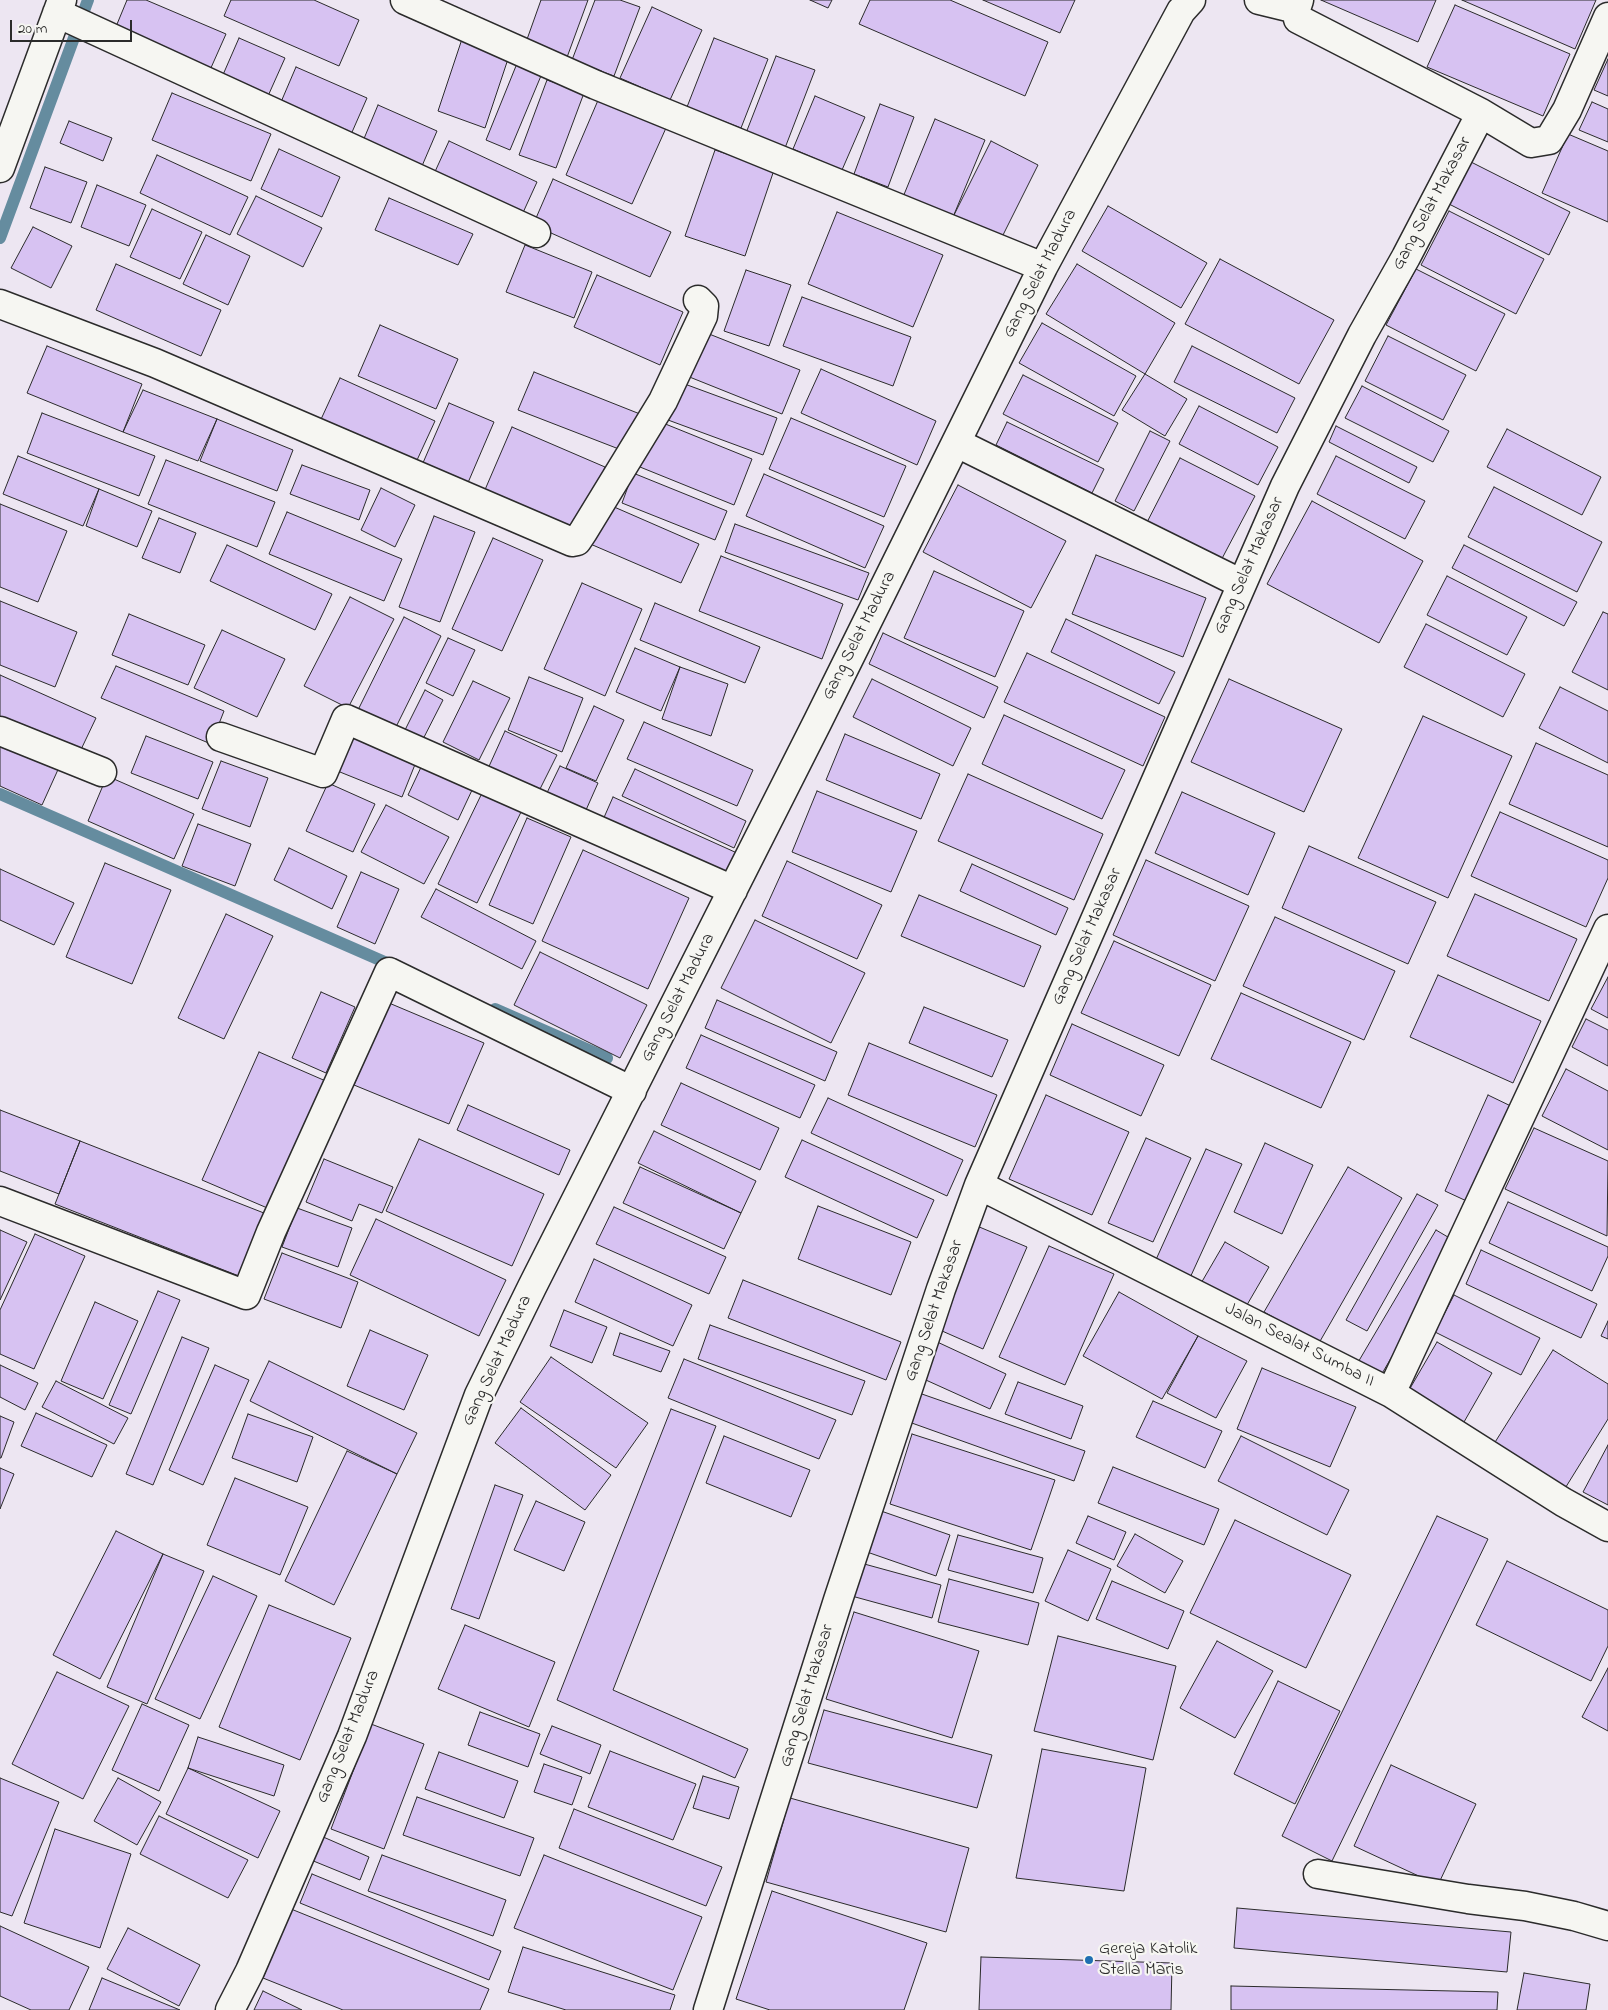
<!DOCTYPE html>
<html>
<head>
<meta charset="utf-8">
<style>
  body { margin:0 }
  #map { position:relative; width:1608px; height:2010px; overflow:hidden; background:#ede6f2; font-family:"Indie Flower",sans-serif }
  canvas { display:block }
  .scale { position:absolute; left:10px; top:20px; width:122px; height:22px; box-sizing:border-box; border:2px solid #2b2b2b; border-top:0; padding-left:6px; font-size:15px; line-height:18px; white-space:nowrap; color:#2b2b2b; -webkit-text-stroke:4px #f6f6f2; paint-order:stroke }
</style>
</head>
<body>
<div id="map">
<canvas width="1608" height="2010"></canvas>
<div class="scale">20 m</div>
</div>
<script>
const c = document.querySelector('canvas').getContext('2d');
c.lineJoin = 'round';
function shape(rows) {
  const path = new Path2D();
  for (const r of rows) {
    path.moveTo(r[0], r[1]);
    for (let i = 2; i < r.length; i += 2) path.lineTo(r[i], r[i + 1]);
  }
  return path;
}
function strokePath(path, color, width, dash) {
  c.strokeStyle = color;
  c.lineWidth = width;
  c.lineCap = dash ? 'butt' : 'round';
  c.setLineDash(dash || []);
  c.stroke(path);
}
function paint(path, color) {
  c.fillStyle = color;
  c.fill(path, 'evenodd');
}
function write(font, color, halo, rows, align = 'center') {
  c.font = font + ' "Indie Flower",sans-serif';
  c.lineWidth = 4.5;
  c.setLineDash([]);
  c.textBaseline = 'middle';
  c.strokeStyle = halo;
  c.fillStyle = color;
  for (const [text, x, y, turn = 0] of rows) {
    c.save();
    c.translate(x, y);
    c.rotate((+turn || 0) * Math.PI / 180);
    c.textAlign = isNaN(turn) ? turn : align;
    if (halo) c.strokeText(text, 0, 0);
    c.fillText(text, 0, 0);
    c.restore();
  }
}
const stream = shape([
  [0,238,88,0],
  [0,794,396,967],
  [495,1009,607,1058]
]);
const building = shape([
  [127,0,146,0,226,34,210,70,115,29,127,0],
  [231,0,314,0,359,20,339,66,224,16,231,0],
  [541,0,588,0,566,60,525,45,541,0],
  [595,0,620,0,640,7,614,76,572,60,595,0],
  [810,0,832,0,828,8,810,0],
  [870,0,950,0,1048,42,1025,96,859,24,870,0],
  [983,0,1075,0,1060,33,983,0],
  [1321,0,1436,0,1418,42,1321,0],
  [1462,0,1596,0,1575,49,1462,0],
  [1455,5,1570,54,1543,116,1427,67,1455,5],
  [652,7,702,30,670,100,620,78,652,7],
  [239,38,285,58,268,96,222,77,239,38],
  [714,38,768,59,741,128,687,107,714,38],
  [462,39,509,56,485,128,438,111,462,39],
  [776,56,815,70,785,148,746,133,776,56],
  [1608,59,1608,96,1594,90,1608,59],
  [518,61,543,71,510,150,486,140,518,61],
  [296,67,367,98,349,139,278,109,296,67],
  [547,80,584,93,556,168,519,155,547,80],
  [172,93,271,134,251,181,152,140,172,93],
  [815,96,865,117,842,170,793,149,815,96],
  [599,98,666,128,632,204,566,175,599,98],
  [1592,102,1608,109,1608,142,1579,130,1592,102],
  [880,104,914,117,888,187,854,174,880,104],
  [378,105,437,131,422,166,363,141,378,105],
  [935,119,985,140,953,217,903,197,935,119],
  [69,121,112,138,103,161,60,143,69,121],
  [1568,134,1608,151,1608,222,1542,193,1568,134],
  [449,141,537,182,521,217,433,176,449,141],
  [991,141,1038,165,1000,241,953,217,991,141],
  [279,149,340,177,322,217,261,189,279,149],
  [715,150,774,170,745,256,685,236,715,150],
  [157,155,248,197,230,235,140,193,157,155],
  [1471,162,1570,212,1549,255,1449,204,1471,162],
  [45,167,87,182,71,223,30,208,45,167],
  [553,179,671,232,650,277,533,225,553,179],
  [97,185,146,205,129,246,81,227,97,185],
  [256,196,322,228,303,267,237,234,256,196],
  [389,198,473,234,458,265,375,230,389,198],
  [1108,206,1207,263,1181,308,1082,251,1108,206],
  [152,209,202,232,180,279,130,257,152,209],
  [1449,211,1544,259,1516,314,1421,265,1449,211],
  [837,212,943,255,913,327,808,284,837,212],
  [33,227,72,246,51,288,11,268,33,227],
  [206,235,250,256,228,305,183,284,206,235],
  [525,245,592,272,574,318,506,292,525,245],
  [1220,259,1334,320,1299,384,1185,324,1220,259],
  [116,264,221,310,201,356,96,310,116,264],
  [1077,264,1175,323,1145,374,1046,314,1077,264],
  [1416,269,1505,314,1476,371,1386,325,1416,269],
  [746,270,791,285,769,346,724,331,746,270],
  [597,275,683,312,660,365,574,327,597,275],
  [802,297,911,337,893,386,783,346,802,297],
  [1042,323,1136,376,1114,416,1019,363,1042,323],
  [380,325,458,359,436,409,358,376,380,325],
  [699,330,800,370,782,414,682,374,699,330],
  [1388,336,1466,375,1443,420,1365,381,1388,336],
  [47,346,142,384,123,432,27,393,47,346],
  [1192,346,1295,398,1277,433,1174,382,1192,346],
  [821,369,936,421,917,465,801,413,821,369],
  [534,372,640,414,624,451,518,410,534,372],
  [1145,374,1187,399,1165,436,1122,410,1145,374],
  [1023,375,1118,423,1098,462,1003,414,1023,375],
  [340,378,435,421,412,471,317,428,340,378],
  [682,383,777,418,763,455,668,420,682,383],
  [1362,386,1449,431,1433,462,1345,418,1362,386],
  [143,390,217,419,198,461,123,432,143,390],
  [449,403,494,422,464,492,419,472,449,403],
  [1199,406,1278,447,1258,485,1179,444,1199,406],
  [42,413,155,456,139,496,27,453,42,413],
  [791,418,906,466,884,517,769,469,791,418],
  [217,419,293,450,277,491,200,461,217,419],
  [658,421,752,459,734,505,640,467,658,421],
  [1007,422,1104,469,1092,493,996,445,1007,422],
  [1336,426,1417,467,1409,483,1329,442,1336,426],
  [512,427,605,467,575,539,481,499,512,427],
  [1507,429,1601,477,1582,515,1487,467,1507,429],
  [1150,431,1170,441,1134,511,1115,501,1150,431],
  [18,456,99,489,83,526,3,494,18,456],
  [1336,456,1425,501,1405,539,1317,494,1336,456],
  [1180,458,1255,496,1217,568,1143,530,1180,458],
  [166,460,275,502,257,547,148,504,166,460],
  [302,465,370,490,359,520,290,494,302,465],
  [633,473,727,511,715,540,622,503,633,473],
  [764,474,884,526,865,568,746,516,764,474],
  [958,485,1066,541,1031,608,923,552,958,485],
  [1494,487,1602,542,1577,592,1468,537,1494,487],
  [381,488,415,505,395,547,361,530,381,488],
  [99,489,152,511,137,547,86,526,99,489],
  [1312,501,1423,561,1379,643,1267,584,1312,501],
  [605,503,699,544,681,583,588,543,605,503],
  [0,504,67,531,38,602,0,587,0,504],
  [287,512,402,559,384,601,269,554,287,512],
  [434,516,475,532,440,622,399,607,434,516],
  [159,518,196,533,180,573,142,558,159,518],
  [735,524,869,573,858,600,725,552,735,524],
  [493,538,543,560,502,651,452,629,493,538],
  [227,545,332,594,315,630,210,581,227,545],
  [1464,545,1577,602,1564,626,1452,568,1464,545],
  [1096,555,1206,598,1183,657,1072,614,1096,555],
  [721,556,843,604,822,659,699,611,721,556],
  [934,571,1024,611,995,677,904,638,934,571],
  [1447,576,1527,617,1507,655,1427,615,1447,576],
  [582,583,642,609,605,696,544,669,582,583],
  [350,597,394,619,348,708,304,686,350,597],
  [0,601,77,632,55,687,0,665,0,601],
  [655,603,760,647,745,683,640,640,655,603],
  [1603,612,1608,614,1608,690,1572,672,1603,612],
  [129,614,205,645,188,685,112,655,129,614],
  [404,617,441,636,394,731,357,712,404,617],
  [1066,619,1175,672,1159,704,1051,652,1066,619],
  [1426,624,1525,674,1503,717,1404,667,1426,624],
  [222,630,285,659,257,717,194,688,222,630],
  [883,633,998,687,984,718,869,664,883,633],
  [448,638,475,650,453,696,426,683,448,638],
  [635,648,680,667,661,711,616,692,635,648],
  [1027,653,1165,717,1143,766,1004,702,1027,653],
  [116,666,224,711,211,744,101,698,116,666],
  [680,667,728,684,711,736,662,719,680,667],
  [0,675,96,718,76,760,0,725,0,675],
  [529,677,583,698,562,752,508,730,529,677],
  [872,679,971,728,953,766,853,717,872,679],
  [1229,679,1342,729,1304,812,1191,762,1229,679],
  [473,681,510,698,479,760,443,742,473,681],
  [1560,687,1608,711,1608,763,1539,728,1560,687],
  [425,690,443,700,419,747,401,738,425,690],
  [594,706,624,720,596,781,566,768,594,706],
  [1004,715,1125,770,1102,819,982,764,1004,715],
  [1423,716,1512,756,1448,898,1358,858,1423,716],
  [644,722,753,770,737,806,627,759,644,722],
  [352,730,418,757,402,797,335,770,352,730],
  [505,731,557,755,536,797,486,773,505,731],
  [845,734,940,774,921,819,826,780,845,734],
  [0,736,61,763,42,805,0,786,0,736],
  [146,736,213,762,198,799,131,773,146,736],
  [1536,743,1608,775,1608,847,1509,804,1536,743],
  [221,761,268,778,250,827,202,809,221,761],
  [423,763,473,788,458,820,408,795,423,763],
  [560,766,598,783,582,819,543,801,560,766],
  [635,769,746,821,734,848,622,796,635,769],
  [968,774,1103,834,1074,900,938,841,968,774],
  [107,776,194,814,174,859,88,821,107,776],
  [328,783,375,804,353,852,306,831,328,783],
  [483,791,522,810,477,903,438,884,483,791],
  [817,791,917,831,891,892,792,852,817,791],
  [1182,792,1275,833,1248,895,1155,853,1182,792],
  [613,797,737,853,725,878,602,822,613,797],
  [386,805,449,837,424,884,361,852,386,805],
  [1500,812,1608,860,1608,878,1586,927,1471,876,1500,812],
  [527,818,571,837,533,924,489,905,527,818],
  [198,824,251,844,235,886,182,866,198,824],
  [1309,846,1436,902,1408,964,1282,908,1309,846],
  [289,848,347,876,332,909,274,880,289,848],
  [583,850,689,898,648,989,542,941,583,850],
  [1146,860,1249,906,1215,981,1113,935,1146,860],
  [787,861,882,905,857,959,762,916,787,861],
  [105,863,171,890,132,984,66,957,105,863],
  [972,864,1068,908,1056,935,960,891,972,864],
  [0,869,74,903,54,945,0,920,0,869],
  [361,872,399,889,375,944,337,927,361,872],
  [436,889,536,941,522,969,421,917,436,889],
  [1475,894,1577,939,1549,1001,1447,956,1475,894],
  [919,895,1041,946,1024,987,901,936,919,895],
  [226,914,273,936,224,1039,178,1018,226,914],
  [1275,917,1395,971,1364,1040,1243,986,1275,917],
  [755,920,865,973,831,1043,721,988,755,920],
  [1114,941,1211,985,1179,1056,1081,1013,1114,941],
  [540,952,647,1005,620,1058,514,1005,540,952],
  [1438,975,1541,1021,1513,1083,1410,1037,1438,975],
  [1608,977,1608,1018,1591,1009,1608,977],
  [321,992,355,1007,326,1073,292,1058,321,992],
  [1241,993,1351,1042,1321,1108,1211,1059,1241,993],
  [717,1000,837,1052,825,1081,705,1028,717,1000],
  [389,1003,484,1043,449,1124,354,1085,389,1003],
  [924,1007,1008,1040,992,1077,909,1043,924,1007],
  [1586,1019,1608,1030,1608,1066,1572,1047,1586,1019],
  [1072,1024,1164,1065,1141,1116,1050,1075,1072,1024],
  [701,1035,815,1085,800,1118,686,1068,701,1035],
  [869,1043,997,1095,975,1147,848,1095,869,1043],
  [259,1052,328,1082,272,1210,202,1180,259,1052],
  [1566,1069,1608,1091,1608,1150,1542,1116,1566,1069],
  [681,1083,779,1128,760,1170,661,1125,681,1083],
  [1046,1095,1129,1132,1092,1215,1009,1179,1046,1095],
  [1488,1095,1517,1109,1473,1204,1445,1191,1488,1095],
  [828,1098,963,1160,947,1196,811,1133,828,1098],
  [468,1105,570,1150,559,1175,457,1130,468,1105],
  [0,1110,80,1141,59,1194,0,1171,0,1110],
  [1534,1128,1608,1161,1607,1236,1505,1189,1534,1128],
  [654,1131,756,1181,741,1213,638,1163,654,1131],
  [1146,1138,1191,1158,1153,1242,1108,1223,1146,1138],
  [419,1139,544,1194,512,1266,386,1211,419,1139],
  [802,1140,934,1200,917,1238,785,1177,802,1140],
  [80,1141,269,1215,244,1278,55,1204,80,1141],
  [1265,1143,1313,1165,1282,1234,1234,1212,1265,1143],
  [1206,1149,1242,1164,1189,1280,1154,1264,1206,1149],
  [324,1159,393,1187,382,1213,359,1204,352,1221,306,1202,324,1159],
  [640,1167,741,1213,724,1249,623,1203,640,1167],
  [1348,1167,1402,1198,1319,1343,1264,1312,1348,1167],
  [1417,1194,1438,1205,1367,1331,1346,1320,1417,1194],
  [1508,1202,1608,1247,1608,1256,1592,1291,1489,1243,1508,1202],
  [818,1206,911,1242,891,1295,798,1259,818,1206],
  [614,1207,726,1257,709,1294,596,1244,614,1207],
  [297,1208,352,1228,338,1267,282,1247,297,1208],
  [376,1219,506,1280,479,1336,350,1275,376,1219],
  [977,1226,1027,1247,983,1349,933,1327,977,1226],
  [0,1230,27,1242,0,1300,0,1230],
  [1436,1230,1458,1243,1380,1377,1357,1364,1436,1230],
  [35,1234,85,1256,34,1369,0,1354,0,1310,35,1234],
  [1225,1242,1269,1267,1244,1310,1200,1285,1225,1242],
  [1049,1246,1114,1274,1065,1385,999,1357,1049,1246],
  [1481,1250,1597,1304,1581,1338,1466,1284,1481,1250],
  [282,1253,358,1282,341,1328,264,1299,282,1253],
  [594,1259,692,1305,673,1346,575,1302,594,1259],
  [743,1280,901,1342,886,1380,728,1318,743,1280],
  [158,1291,180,1300,131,1414,109,1405,158,1291],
  [1119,1292,1198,1336,1162,1399,1083,1356,1119,1292],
  [1454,1295,1540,1338,1521,1375,1435,1332,1454,1295],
  [95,1302,138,1321,103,1399,61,1381,95,1302],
  [564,1310,607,1327,592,1363,550,1346,564,1310],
  [1608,1321,1608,1339,1601,1336,1608,1321],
  [710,1325,865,1381,852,1415,698,1359,710,1325],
  [370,1330,428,1355,404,1410,347,1386,370,1330],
  [620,1333,670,1351,661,1372,613,1355,620,1333],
  [1198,1336,1247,1361,1216,1418,1167,1393,1198,1336],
  [182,1337,209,1348,153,1485,126,1474,182,1337],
  [933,1340,1006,1374,990,1409,917,1376,933,1340],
  [1437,1342,1492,1373,1460,1429,1405,1397,1437,1342],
  [1553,1350,1608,1384,1608,1419,1564,1490,1492,1447,1553,1350],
  [551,1357,648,1423,616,1468,520,1402,551,1357],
  [684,1359,836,1420,819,1459,668,1398,684,1359],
  [269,1361,417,1433,397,1474,250,1401,269,1361],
  [0,1365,38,1383,25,1410,0,1397,0,1365],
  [215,1365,249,1380,203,1485,169,1470,215,1365],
  [1262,1368,1356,1407,1330,1467,1237,1429,1262,1368],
  [56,1381,128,1418,114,1444,42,1407,56,1381],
  [1018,1382,1083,1406,1071,1439,1005,1414,1018,1382],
  [919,1393,1085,1451,1074,1481,909,1422,919,1393],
  [1153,1401,1222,1431,1205,1468,1136,1437,1153,1401],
  [521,1408,611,1475,585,1510,495,1443,521,1408],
  [671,1409,716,1426,613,1690,748,1749,735,1778,557,1700,671,1409],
  [36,1413,107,1445,92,1477,21,1446,36,1413],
  [248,1414,313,1437,297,1482,232,1458,248,1414],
  [0,1416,14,1422,1,1458,0,1458,0,1416],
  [912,1434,1055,1480,1031,1550,890,1504,912,1434],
  [724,1436,810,1470,791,1517,706,1483,724,1436],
  [1241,1436,1349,1490,1327,1535,1218,1481,1241,1436],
  [1608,1445,1608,1505,1583,1492,1608,1445],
  [347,1451,397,1474,334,1605,285,1581,347,1451],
  [1113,1467,1219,1509,1204,1545,1098,1503,1113,1467],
  [0,1468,14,1474,0,1509,0,1468],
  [235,1478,308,1507,280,1575,207,1545,235,1478],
  [495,1485,523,1495,479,1619,451,1609,495,1485],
  [536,1501,585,1522,564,1571,514,1550,536,1501],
  [881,1511,950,1535,936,1576,867,1552,881,1511],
  [1088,1516,1126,1532,1114,1560,1076,1543,1088,1516],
  [1437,1516,1488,1539,1332,1861,1282,1836,1437,1516],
  [1235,1520,1351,1575,1306,1668,1190,1613,1235,1520],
  [116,1531,163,1554,100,1679,53,1655,116,1531],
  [1135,1534,1183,1561,1165,1593,1117,1566,1135,1534],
  [958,1535,1043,1558,1033,1593,948,1570,958,1535],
  [1068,1550,1111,1569,1088,1621,1045,1601,1068,1550],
  [163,1554,204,1571,147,1704,107,1687,163,1554],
  [1507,1561,1608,1610,1608,1646,1591,1681,1476,1625,1507,1561],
  [857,1562,941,1585,932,1618,848,1595,857,1562],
  [213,1576,257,1596,200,1719,155,1699,213,1576],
  [949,1579,1039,1603,1028,1645,938,1622,949,1579],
  [1112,1581,1184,1611,1168,1649,1096,1619,1112,1581],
  [269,1605,351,1638,300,1760,219,1727,269,1605],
  [854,1612,979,1651,952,1738,826,1699,854,1612],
  [465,1625,555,1662,529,1727,438,1689,465,1625],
  [1058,1636,1176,1666,1153,1760,1034,1731,1058,1636],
  [1217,1641,1273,1671,1235,1738,1180,1708,1217,1641],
  [1608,1668,1608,1731,1582,1717,1608,1668],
  [57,1672,129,1706,83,1799,12,1764,57,1672],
  [1278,1681,1340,1711,1295,1804,1234,1774,1278,1681],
  [142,1704,189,1725,159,1791,112,1770,142,1704],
  [824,1710,992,1755,977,1808,808,1763,824,1710],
  [480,1712,540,1734,528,1767,468,1745,480,1712],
  [371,1724,424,1744,384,1849,331,1829,371,1724],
  [552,1726,601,1745,590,1774,540,1754,552,1726],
  [198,1737,284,1765,274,1796,188,1768,198,1737],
  [1042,1749,1146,1768,1124,1891,1016,1878,1042,1749],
  [610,1751,696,1784,673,1840,588,1807,610,1751],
  [439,1752,518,1781,504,1818,425,1789,439,1752],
  [544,1764,582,1777,572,1805,534,1792,544,1764],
  [1391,1765,1476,1804,1438,1885,1354,1846,1391,1765],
  [188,1768,280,1811,258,1858,166,1814,188,1768],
  [703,1776,739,1787,729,1819,693,1808,703,1776],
  [0,1778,59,1802,12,1916,0,1912,0,1778],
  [118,1778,161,1802,137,1845,94,1821,118,1778],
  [417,1797,534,1838,520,1876,403,1835,417,1797],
  [790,1798,969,1848,946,1932,766,1882,790,1798],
  [574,1809,722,1867,706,1906,559,1848,574,1809],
  [159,1816,248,1860,228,1898,140,1854,159,1816],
  [55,1829,131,1854,100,1948,24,1923,55,1829],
  [321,1836,369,1857,360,1880,311,1860,321,1836],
  [382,1855,506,1900,493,1936,368,1891,382,1855],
  [544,1855,702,1917,673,1990,514,1928,544,1855],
  [312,1874,501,1951,489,1980,300,1903,312,1874],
  [772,1891,927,1943,904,2010,770,2010,736,1999,772,1891],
  [1237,1908,1511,1932,1507,1972,1234,1948,1237,1908],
  [291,1909,489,1989,480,2010,343,2010,263,1978,291,1909],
  [0,1926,89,1967,69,2010,31,2010,0,1996,0,1926],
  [128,1928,200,1965,179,2006,107,1969,128,1928],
  [523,1947,675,1995,670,2010,566,2010,508,1992,523,1947],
  [981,1957,1172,1963,1171,2010,979,2010,981,1957],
  [1524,1973,1590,1984,1586,2010,1517,2010,1524,1973],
  [102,1978,180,2010,89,2010,102,1978],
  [1231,1986,1498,1992,1497,2010,1231,2010,1231,1986],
  [263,1991,302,2010,254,2010,263,1991]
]);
const minor = shape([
  [405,0,596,85,1043,267],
  [1259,0,1296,9],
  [1299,0,1296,9,1298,19,1481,113,1531,143,1549,140,1567,110,1608,17],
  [57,13,536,233],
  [0,168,62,0],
  [0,304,155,363,572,542,577,541,583,532,663,401,703,316,704,306,698,300],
  [957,443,1242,584],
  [0,731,102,772],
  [221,737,323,773,346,719,733,890],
  [979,1185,1391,1393,1563,1502,1608,1527],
  [0,1201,246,1295,271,1232,389,972,632,1091],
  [1391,1393,1608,929],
  [1318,1874,1468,1899,1525,1906,1574,1916,1608,1926],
  [230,2010,250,1971,352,1736,479,1395,532,1287,818,721,1043,267,1181,11,1191,0],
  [708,2010,838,1600,941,1289,979,1185,1285,486,1362,335,1406,257,1481,113]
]);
const markers = [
  [1089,1960,5,"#1f6fb2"]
];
const streetNames = [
  ["Gang Selat Makasar",1433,204,-62],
  ["Gang Selat Madura",1041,274,-63],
  ["Gang Selat Makasar",1250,566,-66],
  ["Gang Selat Madura",860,636,-63],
  ["Gang Selat Makasar",1088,937,-66],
  ["Gang Selat Madura",679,998,-63],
  ["Gang Selat Makasar",935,1311,-71],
  ["Jalan Sealat Sumba II",1299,1346,27],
  ["Gang Selat Madura",498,1361,-65],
  ["Gang Selat Makasar",808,1696,-73],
  ["Gang Selat Madura",349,1737,-68]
];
const poiNames = [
  ["Gereja Katolik",1099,1950],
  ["Stella Maris",1099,1971]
];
strokePath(stream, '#658c9f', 12);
paint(building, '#d7c2f2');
strokePath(building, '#2b2b2b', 1);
strokePath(minor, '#2b2b2b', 31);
strokePath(minor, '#f6f6f2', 28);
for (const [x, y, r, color] of markers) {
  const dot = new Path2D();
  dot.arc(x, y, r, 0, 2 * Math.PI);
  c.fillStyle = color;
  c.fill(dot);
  strokePath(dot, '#f6f6f2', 2);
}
write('18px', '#2b2b2b', '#f6f6f2', streetNames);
write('18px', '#2b2b2b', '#f6f6f2', poiNames, 'left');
</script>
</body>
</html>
